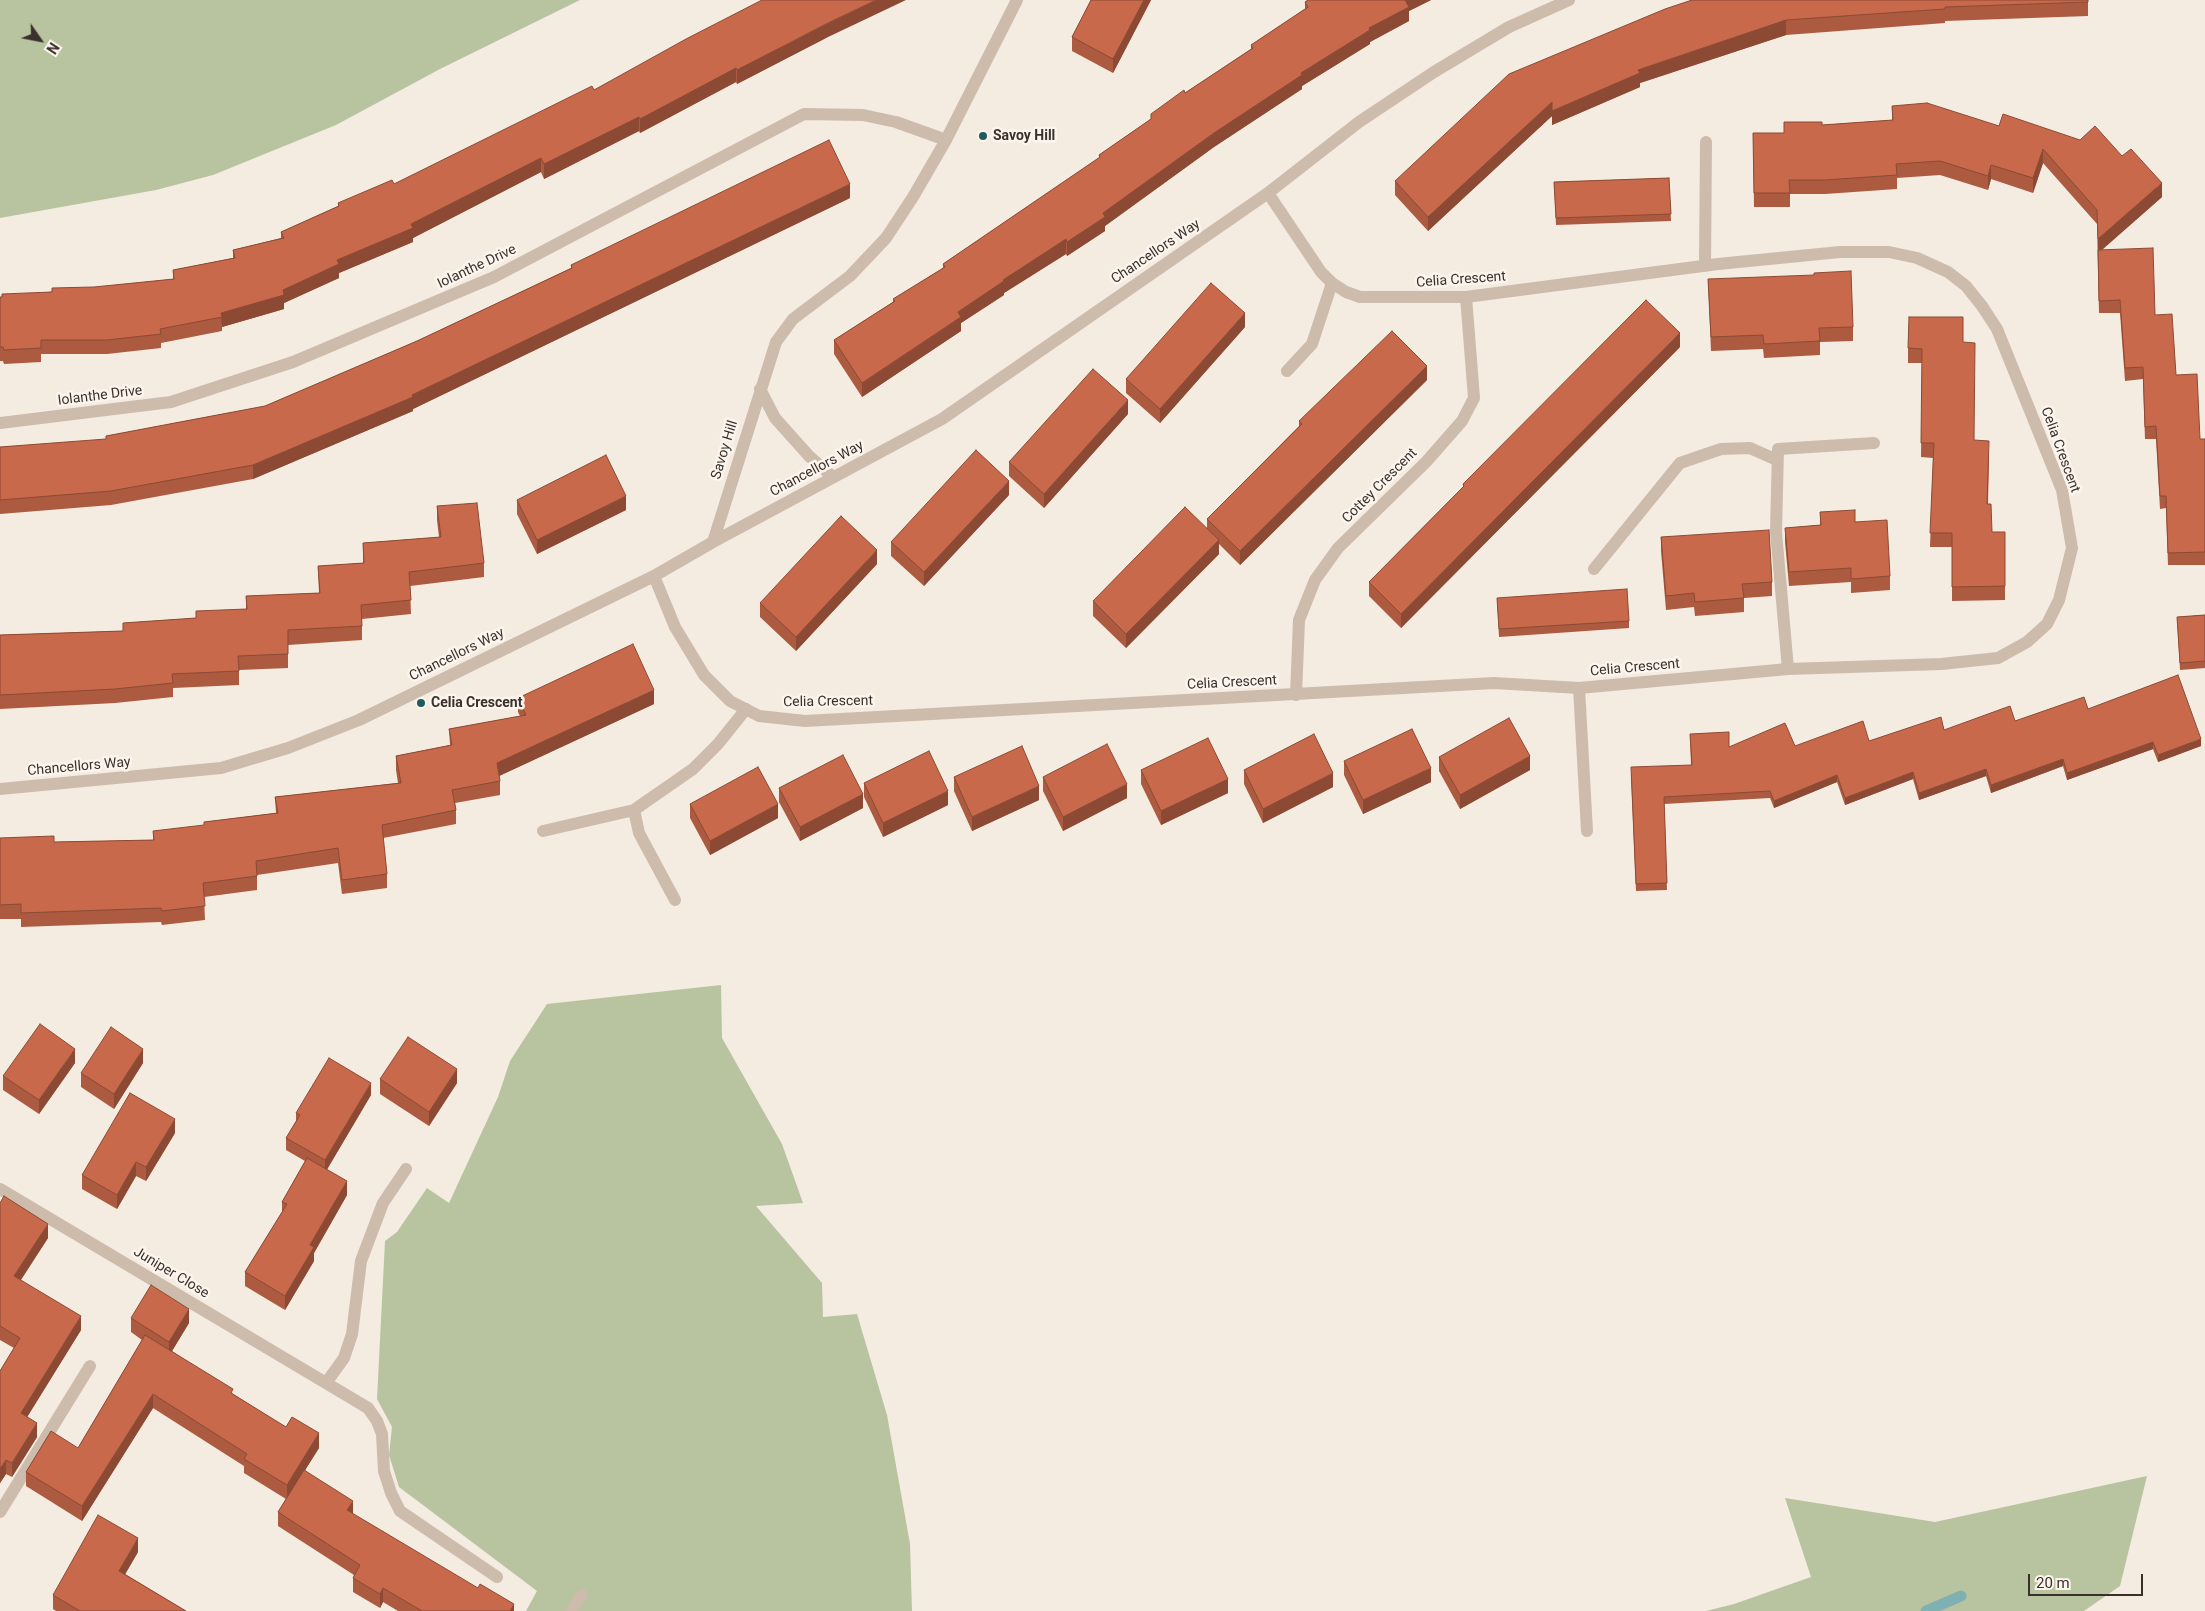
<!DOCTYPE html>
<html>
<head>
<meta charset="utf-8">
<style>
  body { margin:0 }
  #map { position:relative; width:2205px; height:1611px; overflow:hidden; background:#f4ebe1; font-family:Roboto,sans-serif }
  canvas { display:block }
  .north { position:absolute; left:15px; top:15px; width:50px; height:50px; -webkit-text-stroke:4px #fbf5ee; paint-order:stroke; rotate:123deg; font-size:14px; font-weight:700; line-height:20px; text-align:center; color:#3b302b }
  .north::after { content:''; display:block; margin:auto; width:18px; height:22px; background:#3b302b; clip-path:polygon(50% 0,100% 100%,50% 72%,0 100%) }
  .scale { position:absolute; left:2028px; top:1574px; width:115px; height:22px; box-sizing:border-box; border:2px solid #3b302b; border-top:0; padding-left:6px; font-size:15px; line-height:18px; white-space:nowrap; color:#3b302b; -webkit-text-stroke:4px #fbf5ee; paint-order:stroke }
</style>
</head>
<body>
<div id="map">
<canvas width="2205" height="1611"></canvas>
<div class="north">N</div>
<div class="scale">20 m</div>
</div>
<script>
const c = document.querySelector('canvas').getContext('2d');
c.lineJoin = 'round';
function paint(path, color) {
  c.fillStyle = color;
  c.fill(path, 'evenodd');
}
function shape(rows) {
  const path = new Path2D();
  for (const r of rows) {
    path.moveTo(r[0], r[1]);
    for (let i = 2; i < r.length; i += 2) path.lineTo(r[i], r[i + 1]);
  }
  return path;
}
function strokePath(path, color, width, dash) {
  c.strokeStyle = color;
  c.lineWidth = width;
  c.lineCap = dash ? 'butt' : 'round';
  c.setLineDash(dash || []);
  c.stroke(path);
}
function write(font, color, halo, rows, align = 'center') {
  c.font = font + ' Roboto,sans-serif';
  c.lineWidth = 5;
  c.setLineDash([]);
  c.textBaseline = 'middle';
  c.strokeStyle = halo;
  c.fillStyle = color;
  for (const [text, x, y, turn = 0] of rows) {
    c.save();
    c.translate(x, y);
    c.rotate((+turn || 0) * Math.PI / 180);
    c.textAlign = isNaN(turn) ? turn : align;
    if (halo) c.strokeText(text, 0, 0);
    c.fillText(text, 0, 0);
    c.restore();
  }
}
const green = shape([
  [0,0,580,0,440,69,336,125,213,175,156,190,0,218],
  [721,985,722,1038,782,1144,803,1203,756,1206,822,1283,823,1317,857,1314,887,1415,910,1544,912,1611,526,1611,537,1591,399,1487,389,1455,392,1427,377,1399,385,1241,397,1232,427,1188,449,1203,498,1097,510,1061,547,1004],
  [2147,1476,2120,1586,2084,1611,1706,1611,1734,1604,1811,1577,1785,1498,1935,1522]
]);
const stream = shape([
  [1926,1611,1961,1596]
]);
const lane = shape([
  [1287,371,1312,344,1332,283],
  [1594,569,1680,463,1721,449,1750,448,1777,460],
  [1788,669,1776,532,1778,449,1874,443],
  [1579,688,1587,831],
  [634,810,639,833,675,900],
  [543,831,634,810,693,769,718,744,746,709],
  [0,1512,90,1366]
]);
const street = shape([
  [1705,266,1706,142],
  [760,389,775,418,809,456,833,477],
  [0,423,171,402,293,362,494,277,804,114,863,115,896,122,946,140],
  [713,542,776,342,793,319,850,276,886,238,913,197,946,140,1017,0],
  [654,576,675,627,704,675,730,701,759,716,805,721,1494,683,1579,688,1788,669,1941,664,1998,658,2027,642,2047,624,2059,600,2072,548,2062,490,1997,329,1982,306,1966,286,1948,272,1917,258,1889,252,1840,252,1718,264,1466,297,1360,297,1346,292,1332,283,1321,272,1268,193],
  [1296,695,1299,620,1315,580,1338,548,1426,462,1462,421,1474,398,1466,297],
  [0,789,221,768,288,748,359,720,654,576,713,542,942,419,1268,193,1359,122,1434,72,1509,27,1569,0],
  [0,1189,368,1408,377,1421,382,1434,384,1471,391,1493,400,1511,497,1577],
  [326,1383,344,1358,352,1334,361,1261,383,1203,406,1169],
  [571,1611,582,1595]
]);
const wall = shape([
  [1091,0,1151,0,1113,73,1072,51,1072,37],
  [1308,0,1431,0,1409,11,1409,21,1370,42,1370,44,1302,86,1302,89,1214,147,1105,226,1105,231,1067,256,1066,254,1004,293,1004,295,961,323,961,331,862,397,834,354,834,340,893,302,893,299,943,268,943,264,1099,158,1099,155,1151,119,1185,93,1251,49,1251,45,1305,9,1305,2],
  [2088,0,2088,16,1945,21,1945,23,1786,35,1640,83,1640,87,1552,125,1552,116,1428,231,1395,195,1395,181,1665,9],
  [826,38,737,84,736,82,640,133,639,131,544,179,541,172,413,238,413,242,339,273,339,278,284,303,284,309,222,327,222,331,161,343,161,348,107,354,41,354,41,362,4,364,3,361,0,361,0,297,173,279,173,270,233,258,233,250,281,238,281,232,338,206,338,203,394,184,594,90],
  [1892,106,1999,126,2122,156,2162,197,2102,250,2155,315,2176,375,2200,439,2205,439,2205,565,2168,565,2166,508,2160,509,2156,439,2145,439,2143,379,2125,381,2120,313,2099,313,2097,224,2043,163,2033,193,1991,179,1988,190,1940,175,1897,178,1897,189,1825,194,1790,194,1790,207,1754,207,1753,133,1784,133,1822,125,1892,120],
  [1669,178,1671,221,1556,225,1554,182],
  [850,198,413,409,413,411,253,479,111,505,0,514,0,447,106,440,106,436,265,406,417,341,571,268,571,265],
  [1708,279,1853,327,1853,341,1820,342,1820,355,1764,358,1763,349,1711,351],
  [1245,327,1160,423,1126,393,1126,379],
  [1963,342,1974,440,1989,455,1988,504,1992,532,2005,532,2005,600,1952,601,1952,547,1930,547,1933,458,1921,457,1922,363,1908,363,1908,348],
  [1680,347,1401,628,1369,596,1369,582,1463,487,1463,484],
  [1427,380,1240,565,1219,544,1219,554,1126,648,1093,616,1093,601,1207,528,1207,519,1299,426,1299,421],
  [1128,414,1044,508,1009,476,1009,462],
  [1009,495,924,586,891,556,891,542],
  [517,500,626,510,537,554,517,514],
  [437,506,484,563,484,577,410,586,411,614,362,619,362,640,288,645,288,668,239,670,239,685,173,688,173,697,115,703,0,709,0,635,123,631,123,623,196,618,246,609,246,596,319,593,318,566,363,563,363,543,439,537,437,520],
  [1820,512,1855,522,1890,576,1890,590,1851,593,1851,582,1789,586,1785,542,1785,528,1820,525],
  [1661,537,1772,582,1772,596,1744,598,1744,612,1695,616,1694,607,1666,610,1661,551],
  [877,564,796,651,760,617,760,603],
  [1497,598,1629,621,1629,628,1499,637],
  [2205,615,2205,668,2180,670,2177,617],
  [518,698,654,704,499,776,500,781,500,795,455,803,456,810,456,824,383,838,387,874,387,888,342,894,338,863,257,875,257,890,204,897,205,920,162,925,161,922,21,927,21,919,0,919,0,838,54,842,153,840,153,831,204,826,204,822,276,813,275,797,398,783,396,770,396,756,450,745,449,729,520,716,518,712],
  [2088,709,2201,746,2158,762,2153,749,2067,780,2063,766,1991,793,1986,776,1919,800,1913,779,1845,805,1837,782,1774,808,1770,798,1664,804,1667,890,1636,891,1631,774,1691,765,1690,734,1729,747,1795,746,1869,741,1944,730,2015,721],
  [1439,757,1530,770,1460,809,1439,771],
  [1344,761,1431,782,1363,814,1344,775],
  [1141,770,1228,793,1161,825,1141,784],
  [1244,770,1333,787,1263,823,1244,784],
  [954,777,1039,800,972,831,954,791],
  [1043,777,1127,798,1063,831,1043,791],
  [864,783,948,805,883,837,864,797],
  [779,788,863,808,800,841,779,802],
  [690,804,778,818,710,855,690,818],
  [75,1063,39,1114,3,1090,3,1076],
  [143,1063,114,1109,81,1087,81,1073],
  [380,1079,457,1083,429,1126,380,1094],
  [371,1095,327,1169,347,1195,314,1253,314,1261,285,1310,245,1286,245,1272,282,1212,282,1202,305,1161,286,1150,286,1138,296,1121,296,1113],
  [175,1133,146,1181,136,1176,117,1209,82,1189,82,1175],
  [0,1203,48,1238,21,1280,81,1330,27,1417,37,1437,12,1477,6,1474,0,1483,0,1371,14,1348,0,1340],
  [131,1318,189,1323,172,1351,233,1394,319,1448,305,1470,353,1514,514,1611,398,1611,383,1602,380,1608,353,1592,353,1578,354,1575,278,1526,278,1512,286,1499,244,1473,244,1466,153,1408,82,1521,26,1486,26,1472,78,1448,142,1340,131,1332],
  [138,1552,125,1574,186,1611,56,1611,53,1609,53,1595]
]);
const shadedWall = shape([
  [876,0,906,0,826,38,737,84,737,70,826,24],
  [1144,0,1151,0,1113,73,1113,59],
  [1404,0,1431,0,1409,11,1409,21,1370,42,1370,44,1302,86,1302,89,1214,147,1105,226,1105,231,1067,256,1067,242,1103,213,1214,133,1301,73,1369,28],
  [1786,20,1786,35,1640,83,1640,87,1552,125,1552,111,1638,70],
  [736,68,736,82,640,133,640,119],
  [1552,102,1552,116,1428,231,1428,217],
  [639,117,639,131,544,179,544,164],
  [2043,149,2043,163,2033,193,2033,178],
  [541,158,541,172,413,238,413,242,339,273,339,278,284,303,284,309,222,327,221,313,283,290,337,260,411,224],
  [1991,165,1991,179,1988,190,1988,176],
  [2162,183,2162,197,2098,253,2098,239],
  [850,184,850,198,413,409,413,411,253,479,253,465,412,395],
  [1066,239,1066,254,1004,293,1004,295,961,323,961,331,862,397,862,383,958,312,1003,280],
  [1245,313,1245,327,1160,423,1160,409],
  [1680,333,1680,347,1401,628,1401,614],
  [1427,366,1427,380,1240,565,1240,551],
  [1128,400,1128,414,1044,508,1044,494],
  [1009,481,1009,495,924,586,924,572],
  [626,496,626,510,537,554,537,540],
  [1219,540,1219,554,1126,648,1126,634],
  [877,550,877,564,796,651,796,637],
  [654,690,654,704,497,777,497,763],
  [2201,739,2201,746,2158,762,2158,755],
  [2153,742,2153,749,2067,780,2067,773],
  [1530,756,1530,770,1460,809,1460,795],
  [2063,759,2063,766,1991,793,1991,785],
  [1431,768,1431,782,1363,814,1363,800],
  [1986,769,1986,776,1919,800,1919,793],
  [1913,772,1913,779,1845,805,1845,798],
  [1333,773,1333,787,1263,823,1263,809],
  [1837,775,1837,782,1774,808,1774,801],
  [1228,779,1228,793,1161,825,1161,811],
  [1127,784,1127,798,1063,831,1063,817],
  [1039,786,1039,800,972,831,972,817],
  [948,791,948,805,883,837,883,823],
  [863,794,863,808,800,841,800,827],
  [778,804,778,818,710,855,710,841],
  [75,1049,75,1063,39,1114,39,1100],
  [143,1049,143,1063,114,1109,114,1094],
  [457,1069,457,1083,429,1126,429,1112],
  [371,1083,371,1095,325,1173,325,1160],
  [175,1119,175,1133,146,1181,146,1167],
  [136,1162,136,1176,117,1209,117,1195],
  [347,1181,347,1195,314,1253,314,1261,285,1310,285,1296,310,1245],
  [48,1224,48,1238,14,1290,14,1276],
  [189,1309,189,1323,169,1356,169,1342],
  [81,1316,81,1330,21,1427,21,1413],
  [153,1394,153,1408,82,1521,82,1506],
  [37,1423,37,1437,12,1477,12,1463],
  [319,1433,319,1448,287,1499,287,1485],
  [6,1460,6,1474,0,1483,0,1469],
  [353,1501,353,1515,347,1510],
  [138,1538,138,1552,119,1585,119,1571],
  [383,1588,383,1602,380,1608,380,1594],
  [514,1604,514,1611,510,1611]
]);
const building = shape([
  [762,0,876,0,826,24,737,70,736,68,640,119,639,117,544,164,541,158,411,224,413,228,337,260,339,264,283,290,284,295,221,313,222,317,160,329,161,334,107,340,41,340,41,348,4,350,3,347,0,347,0,297,2,297,2,294,52,292,52,288,94,287,174,279,173,270,235,258,233,250,284,238,281,232,339,206,338,203,392,180,394,184,592,86,594,90,686,39,762,0],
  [1091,0,1144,0,1113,59,1072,37,1091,0],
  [1308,0,1405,0,1409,7,1369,28,1370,30,1301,73,1302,75,1214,133,1103,213,1105,217,1067,242,1066,239,1003,280,1004,281,958,312,961,317,862,383,834,340,895,301,893,299,945,267,943,264,1100,157,1099,155,1151,119,1151,114,1184,90,1185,93,1253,48,1251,45,1308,7,1305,2,1308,0],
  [1692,0,2088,0,2088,2,1945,7,1945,9,1786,20,1638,70,1640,73,1552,111,1552,102,1428,217,1395,181,1509,74,1665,9,1692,0],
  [1927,103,1999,126,2003,114,2080,140,2095,126,2122,156,2131,149,2162,183,2098,239,2097,210,2043,149,2033,178,1991,165,1988,176,1940,161,1896,164,1897,175,1825,180,1789,180,1790,193,1754,193,1753,133,1784,133,1784,122,1822,122,1822,125,1893,120,1892,106,1927,103],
  [829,140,850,184,412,395,413,397,253,465,111,491,0,500,0,447,106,439,106,436,265,406,417,341,572,268,571,265,829,140],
  [1669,178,1671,214,1556,218,1554,182,1669,178],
  [2153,248,2155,315,2172,314,2176,375,2197,374,2200,439,2205,439,2205,552,2168,553,2166,496,2160,496,2156,426,2145,427,2143,367,2125,368,2120,300,2099,301,2098,250,2153,248],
  [1851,271,1853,327,1819,328,1820,341,1764,344,1763,335,1711,337,1708,279,1814,275,1814,273,1851,271],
  [1211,283,1245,313,1160,409,1126,379,1211,283],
  [1646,300,1680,333,1401,614,1369,582,1464,486,1463,484,1646,300],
  [1909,317,1963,317,1963,342,1975,343,1974,440,1989,441,1987,504,1991,504,1992,532,2005,532,2005,586,1952,587,1952,533,1930,533,1934,443,1921,443,1922,349,1908,348,1909,317],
  [1392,331,1427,366,1240,551,1207,519,1302,424,1299,421,1392,331],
  [1093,369,1128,400,1044,494,1009,462,1093,369],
  [976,450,1009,481,924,572,891,542,976,450],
  [606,455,626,496,537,540,517,500,606,455],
  [477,503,484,563,409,572,411,600,361,605,362,626,288,630,288,654,238,656,239,671,172,674,173,683,115,689,0,695,0,635,123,631,123,623,196,618,196,611,247,609,246,596,320,593,318,566,364,563,363,543,441,537,437,506,477,503],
  [1185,507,1219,540,1126,634,1093,601,1185,507],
  [1855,510,1855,522,1887,520,1890,576,1851,579,1851,568,1789,572,1785,528,1821,525,1820,512,1855,510],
  [841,516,877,550,796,637,760,603,841,516],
  [1769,530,1772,582,1742,584,1744,598,1695,602,1694,593,1666,596,1661,537,1769,530],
  [1627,589,1629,621,1499,629,1497,598,1627,589],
  [2205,615,2205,661,2180,663,2177,617,2205,615],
  [633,644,654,690,497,763,500,781,452,790,456,810,382,825,387,874,342,880,338,848,256,861,257,876,203,883,205,906,162,911,161,908,21,913,21,904,0,905,0,838,54,836,54,842,154,840,153,831,204,825,204,822,278,813,275,797,401,783,396,756,452,745,449,729,526,715,518,698,633,644],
  [2178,675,2201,739,2158,755,2153,742,2067,773,2063,759,1991,785,1986,769,1919,793,1913,772,1845,798,1837,775,1774,801,1770,791,1664,797,1667,883,1636,884,1631,767,1692,765,1690,734,1729,732,1729,747,1785,723,1795,746,1863,721,1869,741,1941,717,1944,730,2010,706,2015,721,2084,697,2088,709,2178,675],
  [1509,718,1530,756,1460,795,1439,757,1509,718],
  [1412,729,1431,768,1363,800,1344,761,1412,729],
  [1314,734,1333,773,1263,809,1244,770,1314,734],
  [1208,738,1228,779,1161,811,1141,770,1208,738],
  [1107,744,1127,784,1063,817,1043,777,1107,744],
  [1022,746,1039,786,972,817,954,777,1022,746],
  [929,751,948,791,883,823,864,783,929,751],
  [843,755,863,794,800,827,779,788,843,755],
  [758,767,778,804,710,841,690,804,758,767],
  [40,1024,75,1049,39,1100,3,1076,40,1024],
  [111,1027,143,1049,114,1094,81,1073,111,1027],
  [408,1037,457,1069,429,1112,380,1079,408,1037],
  [329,1058,371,1083,325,1160,286,1138,300,1115,296,1113,329,1058],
  [130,1093,175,1119,146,1167,136,1162,117,1195,82,1175,130,1093],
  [307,1158,347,1181,310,1245,314,1247,285,1296,245,1272,287,1204,282,1202,307,1158],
  [4,1196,48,1224,14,1276,81,1316,21,1413,37,1423,12,1463,6,1460,0,1469,0,1371,20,1338,0,1326,0,1203,4,1196],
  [151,1285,189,1309,169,1342,131,1318,151,1285],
  [145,1335,233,1389,231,1393,286,1427,292,1417,319,1433,287,1485,244,1459,247,1454,153,1394,82,1506,26,1472,51,1431,78,1448,145,1335],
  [304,1470,353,1501,347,1510,478,1588,480,1584,514,1604,510,1611,422,1611,383,1588,380,1594,353,1578,360,1565,278,1512,304,1470],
  [98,1515,138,1538,119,1571,186,1611,80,1611,53,1595,98,1515]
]);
const markers = [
  [983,136,5,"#1f5a5e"],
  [421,703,5,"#1f5a5e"]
];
const poiNames = [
  ["Savoy Hill",993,136],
  ["Celia Crescent",431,703]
];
const streetNames = [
  ["Chancellors Way",1156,252,-34],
  ["Iolanthe Drive",477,267,-25],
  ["Celia Crescent",1461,280,-4],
  ["Iolanthe Drive",100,396,-7],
  ["Savoy Hill",725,450,-73],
  ["Celia Crescent",2060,450,70],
  ["Chancellors Way",817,469,-28],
  ["Cottey Crescent",1380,486,-45],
  ["Chancellors Way",457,655,-26],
  ["Celia Crescent",1635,668,-5],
  ["Celia Crescent",1232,683,-3],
  ["Celia Crescent",828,702,-1],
  ["Chancellors Way",79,767,-5],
  ["Juniper Close",171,1273,31]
];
paint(green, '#b8c4a0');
strokePath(stream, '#7fb0b2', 11);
strokePath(lane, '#cdbbac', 12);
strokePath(street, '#cdbbac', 12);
paint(wall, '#ac5a40');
paint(shadedWall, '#8c4a34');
paint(building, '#c8694b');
strokePath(building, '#8c4a34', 1);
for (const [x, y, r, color] of markers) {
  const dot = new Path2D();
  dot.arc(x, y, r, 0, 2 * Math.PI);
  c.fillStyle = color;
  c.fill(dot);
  strokePath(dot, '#fbf5ee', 2);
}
write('bold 14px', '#3b302b', '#fbf5ee', poiNames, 'left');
write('14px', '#3b302b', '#fbf5ee', streetNames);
</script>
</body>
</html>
